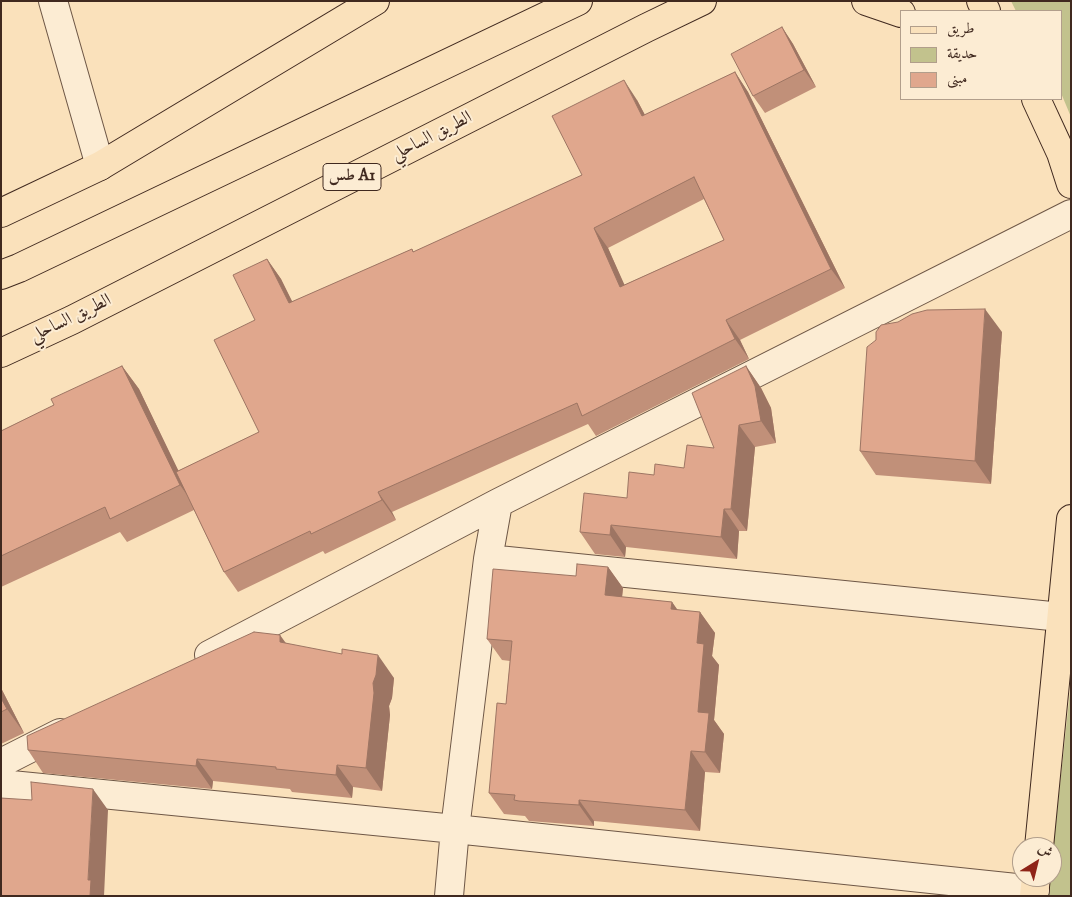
<!DOCTYPE html>
<html>
<head>
<meta charset="utf-8">
<style>
  body { margin:0 }
  #map { position:relative; width:1072px; height:897px; overflow:hidden; background:#fae1bb; font-family:"IM FELL English",Amiri,serif }
  canvas { display:block }
  .frame { position:absolute; inset:0; border:2px solid #40291f; pointer-events:none }
  .legend { position:absolute; left:900px; top:10px; width:162px; height:90px; box-sizing:border-box; background:#fcecd3; border:1px solid #b19e8b; margin:0; padding:6px 9px; list-style:none; font-size:15px; color:#40291f }
  .legend li { display:flex; align-items:center; gap:10px; height:25px }
  .legend b { width:25px; border:1px solid #b19e8b }
  .north { position:absolute; left:1012px; top:837px; width:50px; height:50px; box-sizing:border-box; background:#fcecd3; border:1px solid #b19e8b; border-radius:50%; rotate:36deg; font-size:14px; font-weight:700; line-height:20px; text-align:center; color:#40291f }
  .north::after { content:''; display:block; margin:auto; width:18px; height:22px; background:#8f2418; clip-path:polygon(50% 0,100% 100%,50% 72%,0 100%) }
</style>
</head>
<body>
<div id="map">
<canvas width="1072" height="897"></canvas>
<div class="frame"></div>
<ul class="legend">
<li><b style="height:6px;background:#fae1bb"></b>طريق</li>
<li><b style="height:14px;background:#c2c28d"></b>حديقة</li>
<li><b style="height:14px;background:#e0a78d"></b>مبنى</li>
</ul>
<div class="north">ش</div>
</div>
<script>
const c = document.querySelector('canvas').getContext('2d');
c.lineJoin = 'round';
function paint(path, color) {
  c.fillStyle = color;
  c.fill(path, 'evenodd');
}
function shape(rows) {
  const path = new Path2D();
  for (const r of rows) {
    path.moveTo(r[0], r[1]);
    for (let i = 2; i < r.length; i += 2) path.lineTo(r[i], r[i + 1]);
  }
  return path;
}
function strokePath(path, color, width, dash) {
  c.strokeStyle = color;
  c.lineWidth = width;
  c.lineCap = dash ? 'butt' : 'round';
  c.setLineDash(dash || []);
  c.stroke(path);
}
function write(font, color, halo, rows, align = 'center') {
  c.font = font + ' "IM FELL English",Amiri,serif';
  c.lineWidth = 4;
  c.setLineDash([]);
  c.textBaseline = 'middle';
  c.strokeStyle = halo;
  c.fillStyle = color;
  for (const [text, x, y, turn = 0] of rows) {
    c.save();
    c.translate(x, y);
    c.rotate((+turn || 0) * Math.PI / 180);
    c.textAlign = isNaN(turn) ? turn : align;
    if (halo) c.strokeText(text, 0, 0);
    c.fillText(text, 0, 0);
    c.restore();
  }
}
const green = shape([
  [1011,1,1071,1,1071,117,1061,93,1061,11,1016,11],
  [1071,682,1071,896,1048,896,1050,877,1052,877,1052,859]
]);
const street = shape([
  [53,1,100,166],
  [488,559,1061,617],
  [209,655,498,503,1071,214],
  [1,763,60,733],
  [1,784,455,829,1035,890],
  [449,896,455,829,488,559,498,503]
]);
const primary = shape([
  [981,1,986,11],
  [1036,99,1061,153,1071,184],
  [1039,847,1071,519],
  [1034,896,1036,877]
]);
const highway = shape([
  [866,1,901,13],
  [1,213,100,166,375,1],
  [1,275,19,268,578,1],
  [1,353,72,320,646,28,702,1]
]);
const wall = shape([
  [782,27,793,44,816,87,765,113,753,96],
  [735,72,748,92,845,288,740,340,749,359,596,436,588,424,392,512,396,520,325,554,323,551,238,592,224,572,194,510,127,542,120,532,1,587,1,431,54,405,122,366,139,389,178,471,259,432,255,320,267,259,281,279,292,302,412,249,414,252,582,175,637,100,645,115],
  [704,199,724,240,624,285,608,248],
  [1002,332,991,484,876,475,860,451,876,340],
  [746,366,761,388,771,408,776,443,755,447,747,531,739,531,737,559,626,547,625,557,595,554,580,532,627,498,654,475,684,468,714,448],
  [608,567,623,588,622,597,672,602,677,610,700,612,715,633,712,656,719,665,714,720,724,734,720,773,705,772,700,831,594,821,594,826,529,821,525,816,504,814,489,793,506,704,510,661,502,660,487,639,576,576],
  [286,643,394,678,392,698,389,706,390,715,382,791,353,787,352,798,292,792,290,789,213,781,212,789,43,773,28,750],
  [1,688,24,733,1,744]
]);
const shadedWall = shape([
  [782,27,793,44,816,87,804,70],
  [735,72,748,92,845,288,831,269],
  [624,80,637,100,656,136,642,116],
  [594,228,608,248,634,306,620,287],
  [267,259,281,279,303,323,289,303],
  [985,309,1002,332,991,484,975,461],
  [726,320,740,340,749,359,735,339],
  [122,366,139,389,197,509,180,485],
  [746,366,761,388,771,408,776,443,761,421],
  [739,425,755,447,747,531,731,509],
  [378,492,392,512,396,520,382,500],
  [724,509,739,531,737,559,721,537],
  [611,525,626,547,625,557,610,535],
  [608,567,623,588,620,616,605,595],
  [672,602,687,623,671,609],
  [700,612,715,633,712,656,719,665,714,720,724,734,720,773,705,752,698,712,697,643],
  [280,635,296,657,280,642],
  [378,655,394,678,392,698,389,706,390,715,382,791,366,768,373,683],
  [1,688,24,733,7,709,1,698],
  [691,751,705,772,700,831,685,810],
  [197,759,213,781,212,789,196,766],
  [337,765,353,787,352,798,336,775],
  [93,789,108,810,104,896,90,896,88,880],
  [579,800,594,821,594,826,579,805]
]);
const building = shape([
  [782,27,804,70,753,96,731,54,782,27],
  [735,72,831,269,726,320,735,339,582,416,577,403,378,492,382,500,311,534,310,531,224,572,176,472,259,432,214,340,255,320,233,275,267,259,289,303,412,249,413,252,582,175,552,116,624,80,642,116,735,72],
  [694,177,724,240,620,287,594,228,694,177],
  [985,309,975,461,860,451,867,347,876,340,876,332,881,325,898,322,912,314,927,310,985,309],
  [122,366,180,485,110,519,105,507,1,556,1,431,54,405,51,399,122,366],
  [746,366,755,386,761,421,739,425,731,509,724,509,721,537,611,525,610,535,580,532,584,493,627,498,629,472,654,475,655,464,684,468,687,445,714,448,692,393,746,366],
  [577,564,608,567,605,595,672,602,671,609,700,612,697,643,704,644,698,712,709,713,705,752,691,751,685,810,579,800,579,805,519,801,514,800,515,795,489,793,497,703,506,704,512,641,487,639,493,569,576,576,577,564],
  [254,632,280,635,280,642,342,654,342,649,378,655,376,675,373,683,374,693,366,768,337,765,336,775,276,769,276,767,197,759,196,766,28,750,27,736,254,632],
  [1,698,7,709,1,712,1,698],
  [31,782,93,789,88,880,91,880,90,896,1,896,1,798,32,800,31,782]
]);
const shields = [
  [352,177,58]
];
const shieldNames = [
  ["طس A1",352,177]
];
const streetNames = [
  ["الطريق الساحلي",432,137,-27],
  ["الطريق الساحلي",71,319,-26]
];
paint(green, '#c2c28d');
strokePath(street, '#6e5746', 30);
strokePath(primary, '#40291f', 30);
strokePath(highway, '#40291f', 30);
strokePath(street, '#fcecd3', 28);
strokePath(primary, '#fae1bb', 28);
strokePath(highway, '#fae1bb', 28);
paint(wall, '#c19079');
paint(shadedWall, '#9d7563');
paint(building, '#e0a78d');
strokePath(building, '#9d7563', 1);
for (const [x, y, w] of shields) {
  const box = new Path2D();
  box.roundRect(x - w / 2, y - 13.5, w, 27, 4);
  c.fillStyle = '#fcecd3';
  c.fill(box);
  strokePath(box, '#40291f', 1);
}
write('bold 16px', '#40291f', null, shieldNames);
write('18px', '#40291f', '#fcecd3', streetNames);
</script>
</body>
</html>
